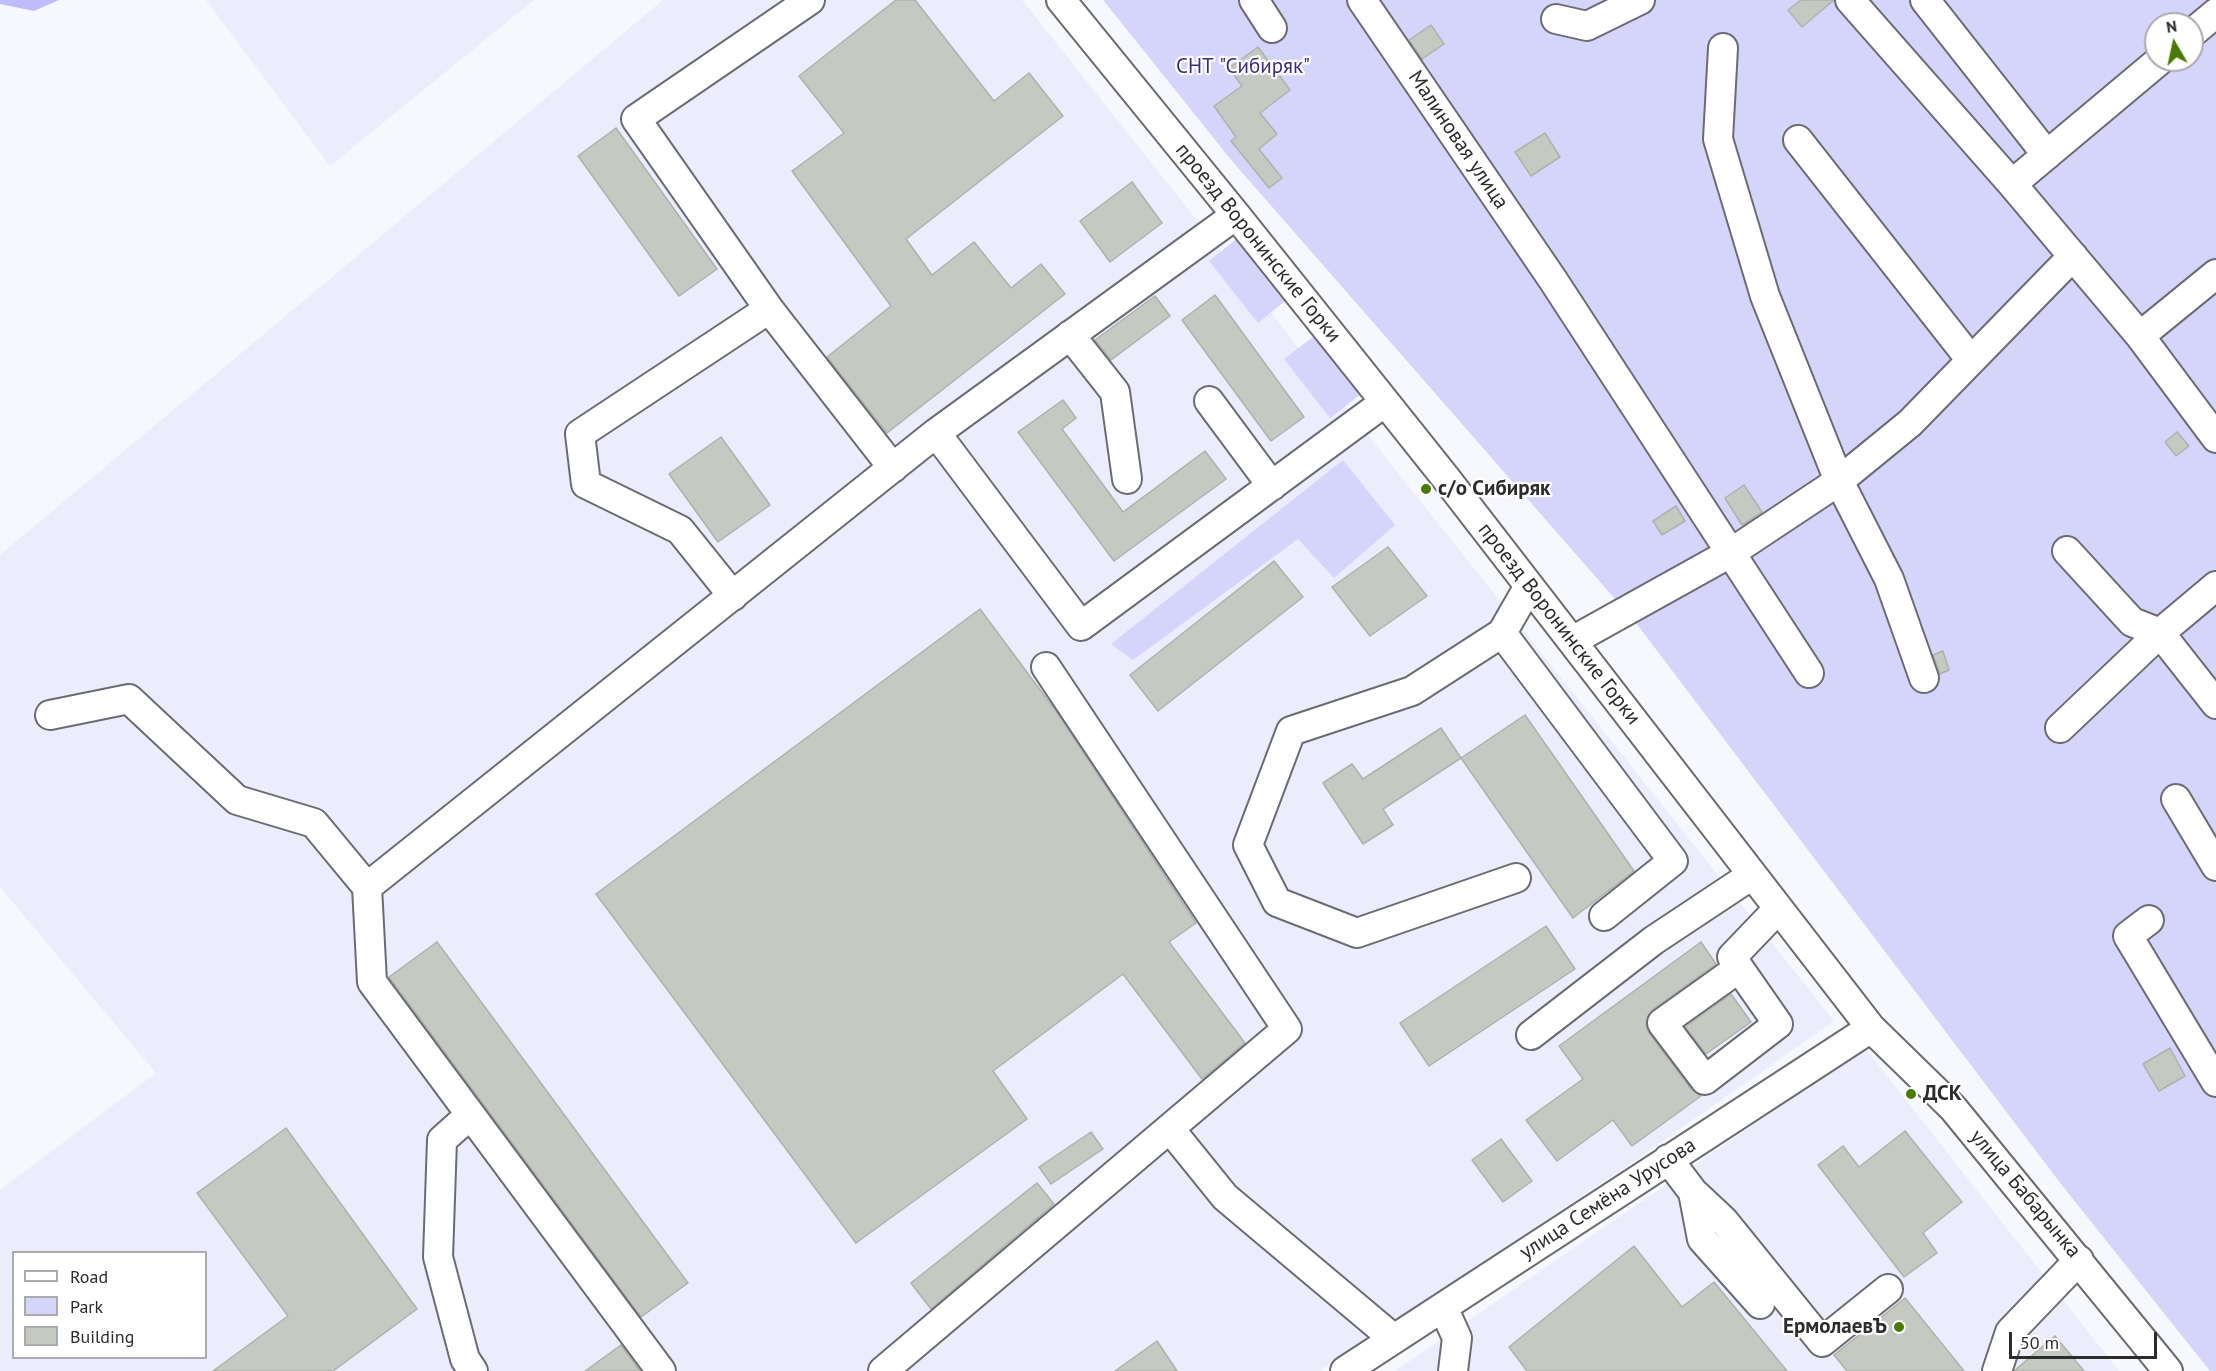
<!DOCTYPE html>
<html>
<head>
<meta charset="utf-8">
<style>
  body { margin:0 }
  #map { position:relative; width:2216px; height:1371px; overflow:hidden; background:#f7f7fe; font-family:"PT Sans",sans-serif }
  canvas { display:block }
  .legend { position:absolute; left:12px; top:1251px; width:195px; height:108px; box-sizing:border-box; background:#fff; border:2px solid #ababac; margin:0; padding:8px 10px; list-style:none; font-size:18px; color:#2c2c2f }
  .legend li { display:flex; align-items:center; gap:12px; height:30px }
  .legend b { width:30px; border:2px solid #ababac }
  .north { position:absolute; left:2144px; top:12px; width:60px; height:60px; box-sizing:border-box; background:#fff; border:2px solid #ababac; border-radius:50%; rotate:351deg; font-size:16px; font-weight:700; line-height:24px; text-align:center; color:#2c2c2f }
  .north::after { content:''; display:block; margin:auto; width:21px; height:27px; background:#497a03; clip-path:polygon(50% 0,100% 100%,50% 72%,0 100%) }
  .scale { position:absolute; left:2009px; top:1332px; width:148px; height:27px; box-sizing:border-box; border:3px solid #2c2c2f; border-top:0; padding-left:8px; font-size:18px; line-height:21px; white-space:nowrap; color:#2c2c2f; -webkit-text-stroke:4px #fff; paint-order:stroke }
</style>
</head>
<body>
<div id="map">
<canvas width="2216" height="1371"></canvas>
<ul class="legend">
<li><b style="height:8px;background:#fff"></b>Road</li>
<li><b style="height:16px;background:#d5d5fc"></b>Park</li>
<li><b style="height:16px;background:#c4c9c1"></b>Building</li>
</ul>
<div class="north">N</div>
<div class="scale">50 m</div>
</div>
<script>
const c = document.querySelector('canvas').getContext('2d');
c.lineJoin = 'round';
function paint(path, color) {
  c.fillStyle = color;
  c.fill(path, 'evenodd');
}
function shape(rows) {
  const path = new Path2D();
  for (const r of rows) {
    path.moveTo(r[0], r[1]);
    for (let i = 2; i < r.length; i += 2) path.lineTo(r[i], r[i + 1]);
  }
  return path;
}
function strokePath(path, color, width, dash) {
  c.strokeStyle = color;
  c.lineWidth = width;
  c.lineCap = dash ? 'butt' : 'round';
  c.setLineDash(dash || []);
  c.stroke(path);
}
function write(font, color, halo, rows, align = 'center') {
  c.font = font + ' "PT Sans",sans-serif';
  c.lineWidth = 4.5;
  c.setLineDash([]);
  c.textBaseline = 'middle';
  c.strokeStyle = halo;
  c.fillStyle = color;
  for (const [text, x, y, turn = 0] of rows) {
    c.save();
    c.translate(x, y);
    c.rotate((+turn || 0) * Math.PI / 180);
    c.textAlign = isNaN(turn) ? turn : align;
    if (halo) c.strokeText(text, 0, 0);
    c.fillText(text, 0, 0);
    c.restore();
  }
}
const built = shape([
  [206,0,534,0,330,166],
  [663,0,1022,0,1834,1021,1630,1164,1319,1371,0,1371,0,1190,156,1073,0,887,0,555],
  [14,1252,206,1252,206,1358,14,1358],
  [1865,1048,2119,1371,1395,1371]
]);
const green = shape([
  [1103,0,2216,0,2216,1371,2210,1371,2061,1184,1636,623,1232,161],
  [2156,24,2192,24,2192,60,2156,60],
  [1240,236,1290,297,1258,323,1209,261],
  [1318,333,1364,392,1330,418,1284,359],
  [1343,460,1395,525,1334,578,1298,539,1133,660,1111,644]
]);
const water = shape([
  [0,0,59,0,34,11,0,4]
]);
const building = shape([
  [896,0,915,0,994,101,1029,73,1063,116,906,239,932,275,974,242,1011,288,1041,264,1065,294,887,433,827,357,891,306,792,171,844,133,799,76,896,0],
  [1801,0,1834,0,1802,27,1788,10,1801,0],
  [1431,25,1444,44,1422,59,1409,40,1431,25],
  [1258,47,1290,90,1260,113,1277,134,1259,149,1282,178,1269,188,1231,141,1236,137,1214,106,1242,86,1229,68,1258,47],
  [616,128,717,269,679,296,578,156,616,128],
  [1545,133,1560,157,1531,176,1515,152,1545,133],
  [1132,182,1162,223,1110,262,1080,221,1132,182],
  [1215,295,1304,417,1271,441,1182,320,1215,295],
  [1155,296,1170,316,1111,360,1095,340,1155,296],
  [1063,400,1076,418,1062,429,1123,512,1205,451,1226,479,1114,561,1018,432,1063,400],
  [2177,432,2189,446,2176,456,2165,442,2177,432],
  [721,437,770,505,718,542,669,474,721,437],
  [1744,485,1762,512,1742,525,1725,498,1744,485],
  [1676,506,1685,521,1662,535,1653,521,1676,506],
  [1388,547,1427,596,1370,636,1332,587,1388,547],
  [1274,561,1303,597,1158,711,1130,675,1274,561],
  [980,609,1058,714,1196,923,1169,942,1245,1043,1202,1079,1123,974,993,1071,1027,1119,856,1243,596,894,980,609],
  [1943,651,1949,670,1940,674,1933,655,1943,651],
  [1525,715,1634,871,1573,918,1461,758,1525,715],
  [1441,728,1461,758,1383,809,1393,825,1363,844,1323,783,1352,764,1363,779,1441,728],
  [1546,926,1575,969,1429,1066,1400,1023,1546,926],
  [437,942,688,1283,641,1317,389,977,437,942],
  [1701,942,1716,964,1652,1010,1646,1024,1649,1033,1692,1090,1701,1096,1632,1146,1613,1120,1557,1161,1526,1120,1583,1079,1559,1046,1701,942],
  [1731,994,1751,1022,1706,1054,1685,1027,1731,994],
  [2170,1048,2185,1076,2159,1091,2143,1064,2170,1048],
  [286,1128,417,1309,333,1371,213,1371,288,1316,197,1193,286,1128],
  [1905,1131,1962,1202,1923,1233,1937,1253,1904,1277,1818,1165,1843,1146,1859,1167,1905,1131],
  [1091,1132,1103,1149,1051,1184,1039,1167,1091,1132],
  [1501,1139,1532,1181,1503,1202,1472,1160,1501,1139],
  [1037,1183,1054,1204,931,1309,911,1283,1037,1183],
  [1634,1246,1682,1307,1714,1282,1787,1371,1527,1371,1509,1347,1634,1246],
  [1905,1298,1964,1371,1847,1371,1834,1355,1905,1298],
  [2055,1336,2084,1371,2014,1371,2015,1370,2055,1336],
  [1157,1341,1177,1371,1115,1371,1157,1341],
  [621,1345,640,1371,585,1371,621,1345]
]);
const minor = shape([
  [1061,0,1236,215,1445,477,1871,1028,1953,1108,2168,1371],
  [1254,0,1272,28],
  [1362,0,1553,280,1809,673],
  [1850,0,2012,184,2140,336,2216,438],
  [1925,0,2047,155],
  [1556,19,1587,26,1640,0],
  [2192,33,2216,13],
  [1723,48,1718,139,1765,296,1839,481,1889,579,1924,678],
  [1798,140,1971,360],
  [2012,184,2160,60],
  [769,309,636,119,810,0],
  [1070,335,1115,392,1127,479],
  [2140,336,2216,274],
  [1209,401,1272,486],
  [936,433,1081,626,1385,402],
  [2067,551,2132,622,2160,633,2216,704],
  [733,596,680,530,586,484,580,434,769,309,893,468],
  [1502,633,1673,861,1604,916],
  [1572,641,1732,552,1839,481,1910,423,2073,256],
  [50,715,129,699,237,800,314,823,367,887,372,982,661,1371],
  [2060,728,2160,633,2216,586],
  [2176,799,2216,866],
  [1516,878,1357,933,1277,902,1248,845,1291,731,1412,691,1502,633,1529,586],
  [367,887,936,433,1236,215],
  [2149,920,2128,936,2216,1082],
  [1739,968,1662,1023,1705,1080,1778,1024,1739,968,1732,957,1778,909],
  [1531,1035,1654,940,1752,875],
  [470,1115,442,1140,438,1257,465,1359,473,1371],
  [1170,1129,1225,1197,1394,1339],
  [1668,1159,1693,1192,1724,1221,1822,1342,1888,1289],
  [1693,1192,1702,1239,1760,1304],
  [1443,1307,1457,1338,1453,1371],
  [883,1371,1287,1029,1046,667],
  [1345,1371,1871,1028],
  [1997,1371,2010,1332,2079,1260]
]);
const markers = [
  [1426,489,6,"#497a03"],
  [1911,1094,6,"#497a03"],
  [1899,1327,6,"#497a03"]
];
const parkNames = [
  ["СНТ \"Сибиряк\"",1243,67]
];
const streetNames = [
  ["Малиновая улица",1458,140,56],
  ["проезд Воронинские Горки",1258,243,51],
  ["проезд Воронинские Горки",1559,624,52],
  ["улица Бабарынка",2025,1194,50],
  ["улица Семёна Урусова",1608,1199,-33]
];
const poiNames = [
  ["с/о Сибиряк",1438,489],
  ["ДСК",1923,1094],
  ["ЕрмолаевЪ",1887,1327,"right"]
];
paint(built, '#ebecfc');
paint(green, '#d5d5fc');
paint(water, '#bebdf9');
paint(building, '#c4c9c1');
strokePath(building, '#aeb2ab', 1.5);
strokePath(minor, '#6b6c73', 32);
strokePath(minor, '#fff', 28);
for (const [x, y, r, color] of markers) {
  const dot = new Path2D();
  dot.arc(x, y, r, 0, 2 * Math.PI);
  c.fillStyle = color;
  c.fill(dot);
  strokePath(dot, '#fff', 2);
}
write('21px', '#3a2c80', '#fff', parkNames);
write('21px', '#2c2c2f', '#fff', streetNames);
write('bold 21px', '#2c2c2f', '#fff', poiNames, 'left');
</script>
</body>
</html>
